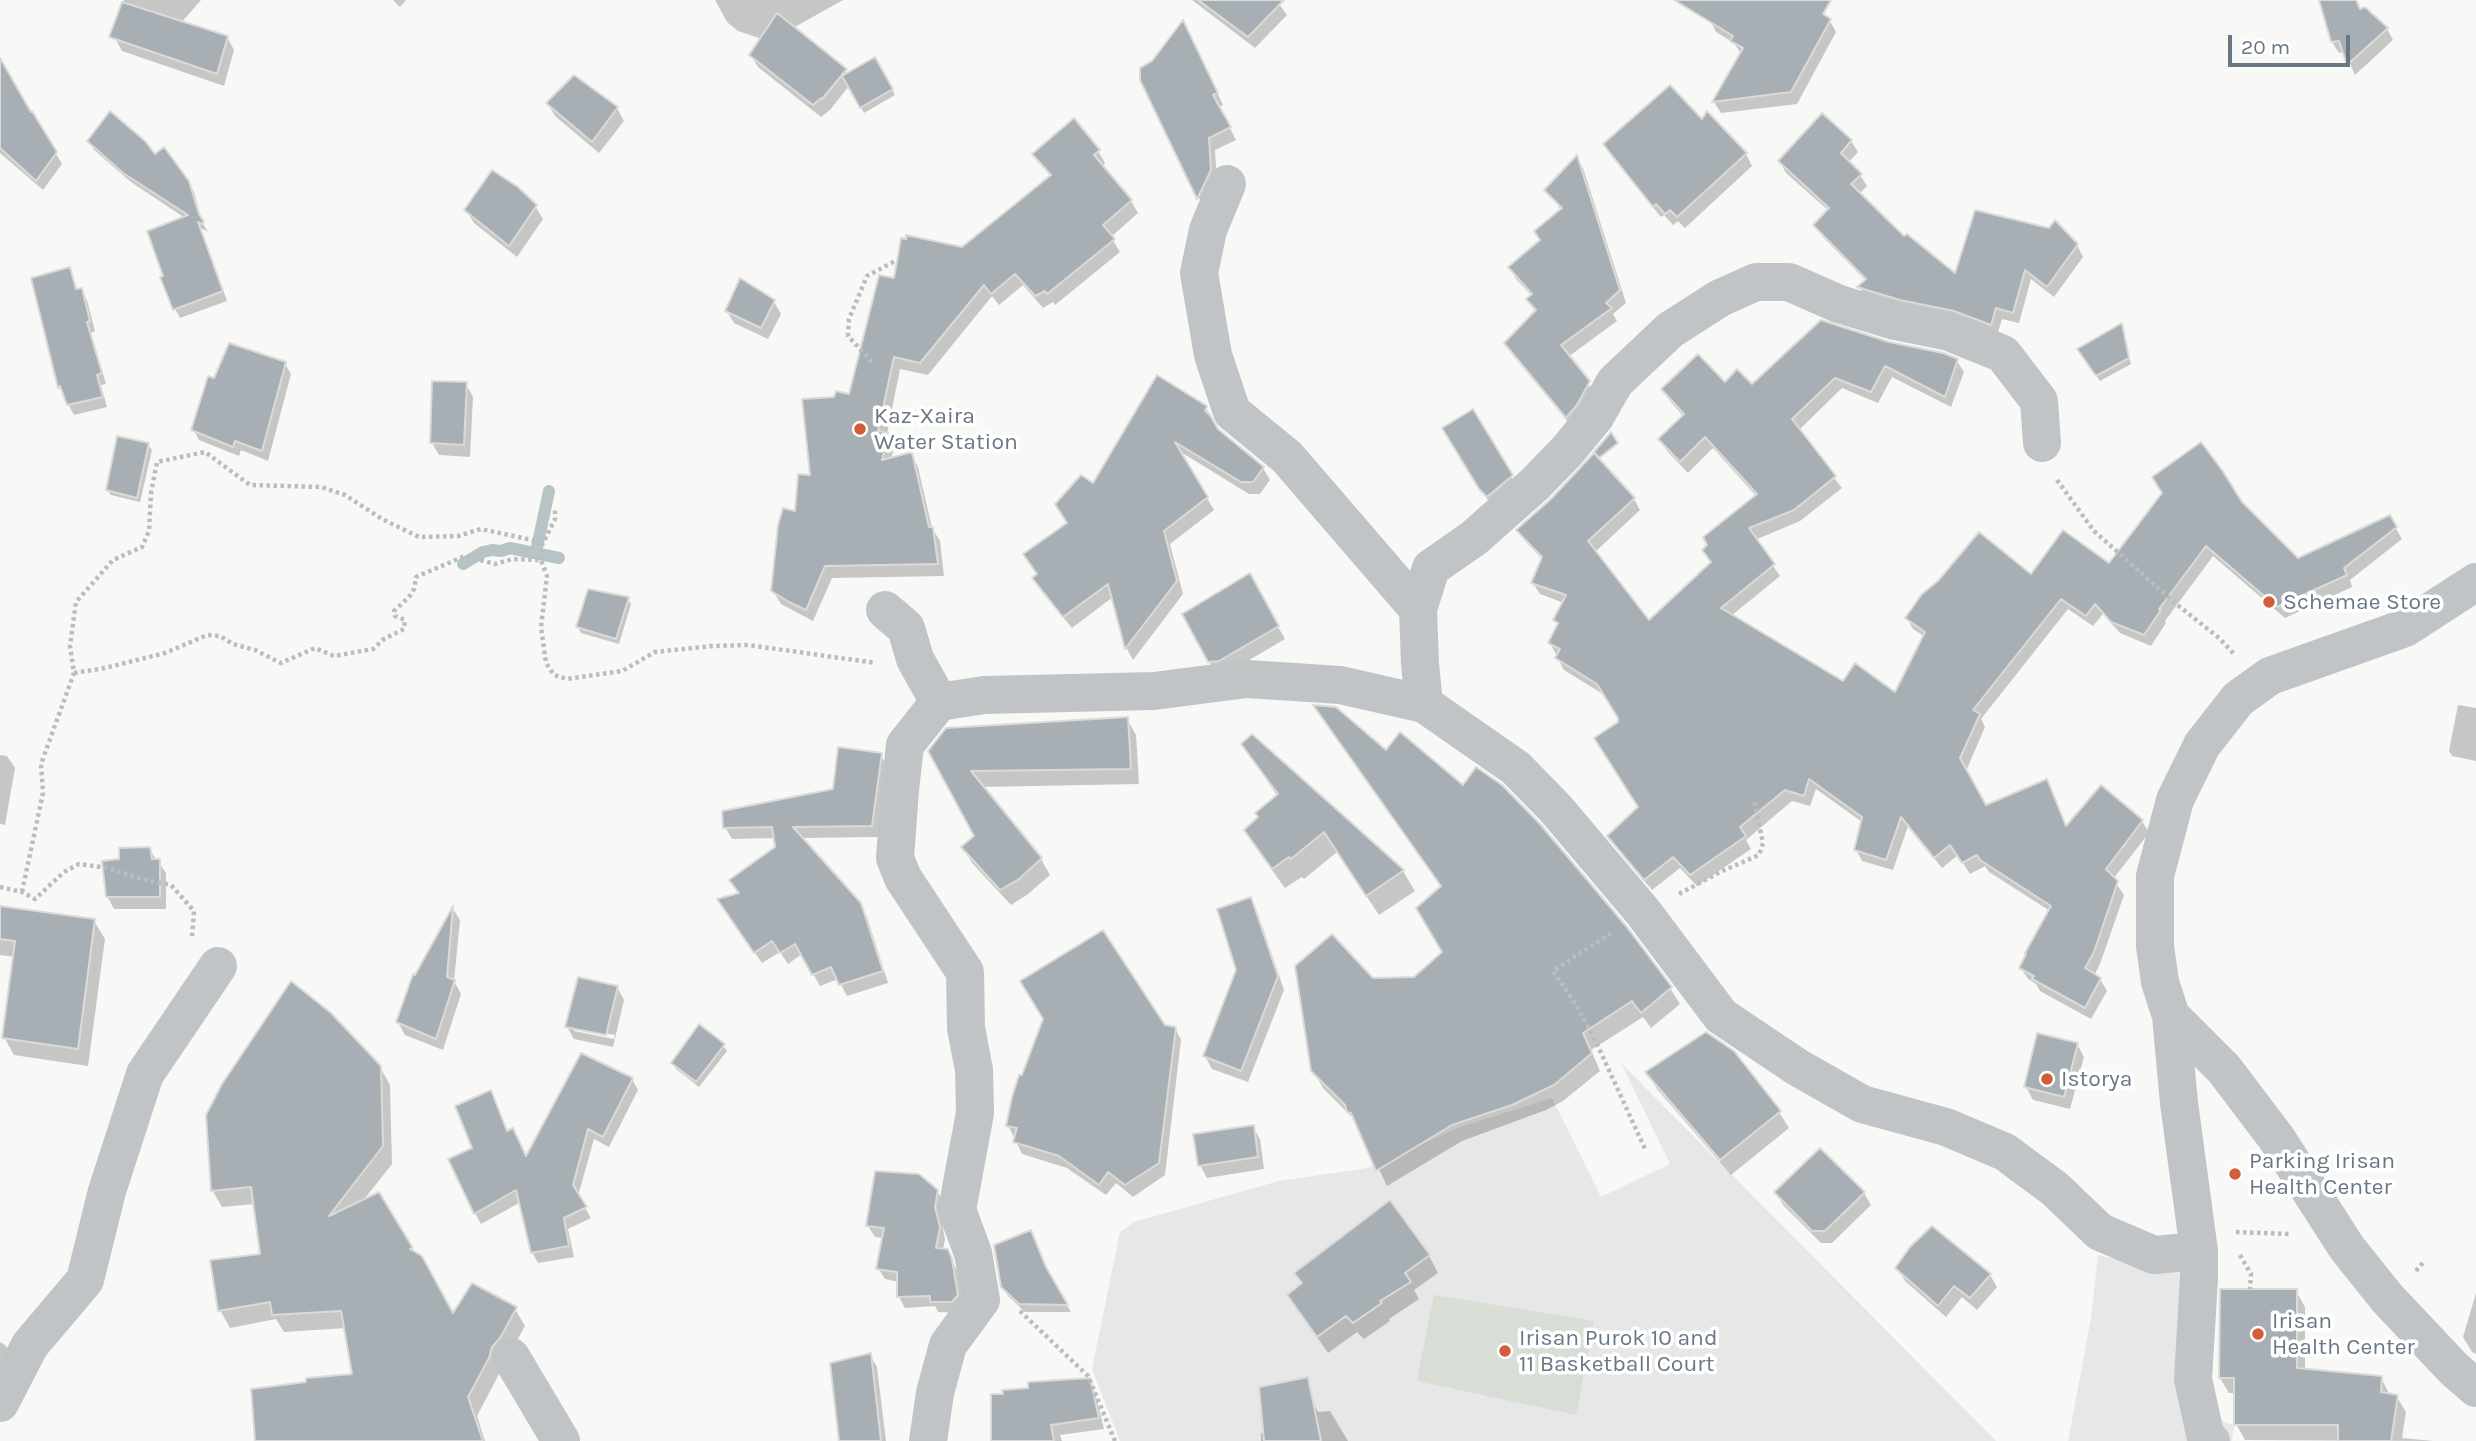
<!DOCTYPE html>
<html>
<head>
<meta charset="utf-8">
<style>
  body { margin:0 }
  #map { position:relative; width:2476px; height:1441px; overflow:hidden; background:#f8f8f6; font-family:Karla,sans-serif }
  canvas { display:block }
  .scale { position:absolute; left:2228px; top:35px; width:122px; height:32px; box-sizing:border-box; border:4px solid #6a7884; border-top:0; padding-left:9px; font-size:21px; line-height:24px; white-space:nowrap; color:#6a7884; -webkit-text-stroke:5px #fff; paint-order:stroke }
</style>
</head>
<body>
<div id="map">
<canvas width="2476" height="1441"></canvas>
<div class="scale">20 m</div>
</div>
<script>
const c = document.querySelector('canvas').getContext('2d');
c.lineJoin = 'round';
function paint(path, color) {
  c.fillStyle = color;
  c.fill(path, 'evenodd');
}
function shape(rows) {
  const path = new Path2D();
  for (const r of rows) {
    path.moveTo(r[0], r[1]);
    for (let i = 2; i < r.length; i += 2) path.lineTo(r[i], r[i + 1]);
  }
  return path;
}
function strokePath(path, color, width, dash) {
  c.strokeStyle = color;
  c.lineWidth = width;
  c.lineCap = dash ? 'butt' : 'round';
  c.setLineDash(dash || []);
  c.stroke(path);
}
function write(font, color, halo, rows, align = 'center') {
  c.font = font + ' Karla,sans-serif';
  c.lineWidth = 7;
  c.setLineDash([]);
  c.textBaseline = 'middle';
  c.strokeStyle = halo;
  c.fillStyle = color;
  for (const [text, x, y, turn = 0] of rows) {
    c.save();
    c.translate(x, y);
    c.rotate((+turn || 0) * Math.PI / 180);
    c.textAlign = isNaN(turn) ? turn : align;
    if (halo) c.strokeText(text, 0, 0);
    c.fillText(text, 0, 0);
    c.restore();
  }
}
const built = shape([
  [1621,1063,1996,1441,1120,1441,1092,1369,1120,1232,1134,1222,1279,1181,1368,1168,1460,1127,1552,1098,1601,1197,1670,1164],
  [2098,1255,2184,1274,2211,1395,2223,1422,2234,1425,2232,1441,2068,1441,2091,1318]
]);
const green = shape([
  [1434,1295,1594,1321,1576,1415,1417,1381]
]);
const shadow = shape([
  [124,0,201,0,181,23,227,37,234,50,224,86,122,51,115,38,115,26],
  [393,0,406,0,400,7],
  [715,0,843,0,793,28,848,74,874,60,895,95,864,113,849,86,830,110,821,117,758,67,751,55,762,39,738,31,727,22],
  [1192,0,1276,0,1287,15,1255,48],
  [1722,0,1796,0,1830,21,1836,32,1797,104,1721,113,1714,102,1741,54,1734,43,1716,32,1710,20],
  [2321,0,2357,0,2361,10,2387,29,2393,40,2355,75,2345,52,2339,53,2332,42],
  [1189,34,1223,105,1219,107,1236,140,1215,150,1217,183,1204,208,1141,80,1153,63],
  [574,77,617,108,624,121,599,153,555,116,548,104],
  [0,98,32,113,62,164,43,190,0,153],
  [1823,115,1851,141,1858,152,1848,163,1860,175,1867,186,1859,194,1904,238,1956,276,2050,230,2077,245,2083,257,2054,297,2031,279,2019,323,2002,319,1997,336,1866,298,1860,287,1866,281,1822,236,1816,225,1829,211,1786,173,1780,162],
  [1703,122,1746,154,1752,166,1685,228,1678,221,1673,225,1664,215,1661,217,1612,157,1605,145],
  [89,141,154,157,188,182,194,192,202,222,208,232,201,228,227,301,180,318,175,309,166,277,185,218,131,182,94,150],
  [1098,151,1105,163,1102,167,1131,201,1138,213,1111,237,1120,252,1055,305,1053,302,1043,308,1023,285,999,305,992,296,928,375,900,369,887,434,894,447,891,459,911,454,918,467,932,528,940,541,944,576,832,578,813,621,781,604,773,591,797,513,850,396,895,281,962,249,1051,177,1034,154],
  [1577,158,1583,168,1626,303,1613,314,1617,321,1568,357,1596,395,1573,428,1513,355,1506,343,1536,312,1528,299,1532,296,1516,279,1510,267,1541,241,1562,211,1546,190],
  [535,206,543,219,517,257,474,223,466,210],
  [70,269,78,291,81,290,87,300,95,331,91,333,106,384,101,385,107,407,74,415,59,387,33,280],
  [774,302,781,314,768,339,734,323,727,311],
  [2121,325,2131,364,2100,381,2083,355],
  [1888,344,1957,361,1964,372,1951,407,1892,377,1878,403,1842,388,1798,431,1842,488,1800,521,1755,540,1780,576,1731,616,1844,684,1895,694,1925,637,1913,629,1907,618,2032,577,2110,565,2240,503,2298,560,2390,518,2402,539,2350,580,2352,587,2285,618,2213,556,2165,621,2166,623,2151,646,2120,633,2103,614,2093,626,2068,609,1981,719,1985,727,1966,771,1985,807,2046,781,2067,827,2101,788,2142,821,2149,833,2113,879,2124,895,2100,964,2094,976,2100,979,2107,991,2091,1019,2040,991,2036,984,2028,979,2021,968,2050,911,1989,872,1985,866,1970,874,1958,855,1942,868,1908,826,1893,870,1862,861,1856,849,1862,822,1816,789,1810,806,1792,801,1746,840,1751,849,1697,886,1680,868,1652,890,1616,847,1609,836,1640,807,1620,718,1606,696,1564,670,1550,643,1559,626,1555,620,1564,603,1540,594,1533,583,1543,560,1525,541,1519,530,1634,499,1640,510,1595,552,1649,622,1712,563,1757,497,1713,448,1688,473,1667,451,1660,439,1684,417,1670,401,1663,390,1725,384,1752,387],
  [285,364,291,374,268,461,241,450,239,456,199,440,193,429,215,380],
  [466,384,473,397,470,457,439,455,432,443],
  [1206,408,1217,430,1263,468,1270,480,1260,494,1249,494,1179,451,1214,510,1170,544,1183,594,1133,660,1127,649,1113,597,1072,628,1041,591,1034,578,1038,575,1025,555,1069,524,1094,485],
  [1472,411,1518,488,1489,502,1444,429],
  [148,445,152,450,140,502,111,495,107,490],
  [1249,576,1285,639,1227,673,1216,674,1209,661],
  [628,599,631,604,619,644,581,633,578,627],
  [2458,705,2476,708,2476,761,2452,756,2449,751],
  [1127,719,1136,735,1139,784,981,787,1041,859,1050,875,1028,894,1011,905,972,863,963,847,976,836,930,751],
  [1325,722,1670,988,1680,1004,1651,1028,1643,1017,1591,1050,1600,1071,1563,1101,1546,1110,1462,1141,1387,1186,1359,1128,1353,1118,1323,1088,1313,1070,1372,980,1415,979,1444,952,1442,887],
  [1252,737,1403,871,1415,891,1379,915,1337,852,1304,879,1302,877,1285,888,1258,851,1246,831,1278,797,1243,745],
  [0,755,7,756,15,768,5,825,0,824],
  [880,755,887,766,878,837,801,838,860,904,867,917,888,983,847,996,838,979,820,986,802,954,788,964,780,952,762,963,726,911,776,848,775,838,732,839,725,827,834,791],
  [149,849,166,873,166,909,114,909,107,896,120,861],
  [1250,899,1257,911,1284,990,1248,1082,1212,1069,1205,1056,1238,970],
  [0,907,94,921,105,939,88,1066,14,1055,4,1037,15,957,0,955],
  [453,909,460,920,454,981,461,994,443,1050,405,1035,398,1022,416,977],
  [617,987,624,1000,613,1047,574,1039,567,1027],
  [574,1027,615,1035,614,1039,574,1031],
  [1164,1026,1175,1028,1181,1040,1165,1175,1133,1197,1116,1183,1106,1195,1067,1168,1022,1154,1008,1125],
  [2077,1044,2084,1057,2070,1109,2033,1100,2026,1087],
  [723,1045,727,1051,699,1087,676,1069,673,1063],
  [380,1067,390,1085,392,1164,362,1202,379,1195,454,1316,515,1309,525,1326,509,1355,501,1365,498,1376,477,1416,485,1441,256,1441,355,1376,346,1328,284,1332,276,1319,230,1328,220,1310,262,1255,255,1204,222,1207,212,1190],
  [1647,1072,1779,1112,1789,1128,1731,1175,1657,1089],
  [632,1079,638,1090,609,1147,594,1139,578,1196,591,1218,568,1229,574,1257,538,1263,532,1252,521,1202,481,1224,475,1213,474,1148,490,1092,508,1132,527,1159],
  [1253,1127,1260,1139,1264,1169,1207,1178,1200,1165],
  [937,1191,944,1203,941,1219,945,1239,943,1250,947,1251,957,1271,963,1306,958,1313,938,1312,935,1306,905,1308,899,1297,899,1282,885,1279,878,1268,884,1238,875,1237,868,1226],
  [1776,1192,1864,1193,1871,1205,1832,1243,1821,1243,1783,1205],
  [1429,1256,1438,1273,1414,1290,1419,1299,1389,1319,1390,1321,1364,1339,1357,1332,1328,1353,1289,1296],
  [1898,1268,1990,1275,1997,1287,1977,1310,1962,1297,1946,1317,1905,1281],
  [1050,1277,1071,1312,1025,1312,1008,1296,1003,1286],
  [2296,1291,2305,1307,2305,1371,2381,1378,2390,1395,2397,1397,2406,1412,2402,1438,2434,1441,2245,1440,2236,1424,2236,1393,2229,1393,2220,1378],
  [2476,1293,2476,1354,2472,1352,2463,1337],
  [0,1342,5,1345,16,1364,0,1393],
  [870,1355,877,1367,886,1441,842,1441],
  [1089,1380,1095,1392,1104,1429,1060,1435,1062,1441,992,1441],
  [1312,1400,1318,1412,1330,1411,1348,1441,1261,1441,1261,1433,1265,1433]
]);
const stream = shape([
  [536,552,549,491],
  [463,564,483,552,492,550,501,551,510,548,559,558]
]);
const building = shape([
  [1198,0,1284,0,1248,37,1198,0],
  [1674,0,1831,0,1823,14,1831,19,1791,92,1712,102,1743,48,1730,41,1733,36,1674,0],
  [2319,0,2356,0,2360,9,2365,7,2388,28,2347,65,2339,41,2331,42,2319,0],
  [122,2,228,36,217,74,109,37,122,2],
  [777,13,847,69,822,99,821,98,813,105,749,55,777,13],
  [1183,20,1218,93,1213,95,1231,127,1209,138,1211,170,1197,199,1140,80,1140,68,1152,61,1183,20],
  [875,57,893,89,860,108,842,76,875,57],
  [0,58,31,112,32,111,57,152,36,181,0,148,0,58],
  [574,75,618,107,592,142,546,103,574,75],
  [1670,85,1702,119,1707,111,1747,153,1677,217,1670,210,1665,214,1656,204,1653,207,1603,144,1670,85],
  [110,111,145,141,155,154,164,147,189,181,199,214,204,222,202,224,198,222,223,291,173,310,160,277,163,276,147,231,188,215,123,173,87,141,110,111],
  [1822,113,1852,140,1841,153,1862,174,1851,184,1904,236,1907,234,1955,273,1975,210,2049,228,2055,220,2078,244,2047,287,2025,270,2013,313,1996,308,1991,325,1954,311,1900,300,1857,287,1866,279,1813,225,1829,208,1778,161,1822,113],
  [1074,118,1100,150,1094,155,1132,200,1103,225,1115,239,1047,294,1045,291,1035,296,1015,274,991,294,984,285,920,363,894,357,878,431,888,433,882,460,912,452,929,527,933,527,938,564,825,566,806,610,789,602,771,591,778,525,783,508,795,511,798,474,810,475,802,399,834,397,836,391,849,394,879,275,894,278,901,238,906,239,906,235,962,247,1051,175,1032,154,1074,118],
  [1577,155,1620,290,1606,303,1612,308,1561,345,1590,381,1577,405,1566,418,1504,343,1536,310,1526,299,1532,294,1508,267,1540,240,1534,231,1562,208,1544,190,1577,155],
  [492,170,518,187,537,205,509,246,464,210,492,170],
  [70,267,76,289,82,288,90,321,87,322,102,373,97,375,103,397,67,405,60,386,58,388,31,278,70,267],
  [740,278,775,300,761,328,725,311,740,278],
  [1821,320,1889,342,1943,353,1958,359,1945,397,1885,366,1871,392,1835,378,1792,419,1836,476,1794,510,1749,528,1775,564,1721,608,1843,681,1855,663,1895,692,1925,632,1905,618,1922,594,1938,581,1979,532,2031,574,2063,530,2109,563,2162,493,2152,477,2201,442,2222,470,2242,502,2298,558,2390,515,2397,527,2344,568,2347,575,2277,607,2206,546,2159,609,2161,610,2144,635,2111,622,2095,604,2086,616,2061,599,1973,710,1980,714,1960,758,1986,805,2047,779,2066,826,2101,785,2143,820,2106,869,2118,881,2094,952,2085,968,2101,978,2085,1008,2032,979,2034,976,2019,968,2026,954,2025,953,2051,906,1980,860,1977,855,1962,863,1950,845,1934,858,1901,817,1886,860,1854,850,1862,817,1809,779,1804,796,1785,790,1740,827,1746,836,1690,875,1673,857,1644,880,1607,836,1638,807,1594,738,1618,722,1618,718,1597,684,1555,658,1560,649,1548,643,1558,623,1553,620,1566,595,1531,583,1542,557,1516,530,1551,499,1594,453,1635,498,1588,541,1649,620,1711,562,1702,550,1707,545,1703,537,1757,494,1705,437,1680,462,1658,439,1684,414,1661,389,1698,354,1725,382,1737,369,1752,384,1821,320],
  [2122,323,2129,358,2096,376,2077,349,2122,323],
  [229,343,286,362,262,451,235,441,233,447,191,430,208,376,214,378,229,343],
  [1157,375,1207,406,1205,411,1210,415,1218,429,1264,467,1253,482,1241,482,1175,442,1208,497,1164,531,1177,581,1125,649,1108,584,1063,617,1032,578,1037,574,1023,554,1067,523,1055,504,1081,475,1093,483,1157,375],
  [432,381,467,382,464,445,430,443,432,381],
  [1473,409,1513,475,1487,497,1479,489,1442,428,1473,409],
  [1611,432,1618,443,1599,458,1594,452,1611,432],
  [117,436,149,443,137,498,106,490,117,436],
  [1250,573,1279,626,1219,661,1208,662,1182,614,1250,573],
  [588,589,629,597,616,639,576,627,588,589],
  [1313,705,1336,707,1386,750,1400,732,1463,785,1476,767,1502,785,1540,824,1626,926,1672,987,1641,1013,1632,1001,1583,1033,1592,1053,1554,1085,1512,1105,1452,1125,1376,1171,1351,1113,1347,1112,1345,1105,1311,1071,1295,966,1332,934,1373,978,1414,977,1442,952,1416,908,1441,886,1313,705],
  [1128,717,1131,769,971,771,1042,858,1019,879,1000,890,961,847,974,836,928,751,946,728,1128,717],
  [1252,734,1344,816,1404,870,1366,896,1324,832,1291,859,1289,857,1272,869,1244,830,1258,817,1255,813,1278,794,1241,744,1252,734],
  [838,747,882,753,872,826,793,827,861,903,883,971,839,985,831,967,812,975,795,944,780,953,772,941,754,953,717,899,739,893,729,880,775,847,772,827,723,828,722,811,833,789,838,747],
  [150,847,152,859,160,859,160,897,106,897,102,861,119,859,119,848,150,847],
  [1251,897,1278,976,1241,1071,1203,1056,1236,970,1217,909,1251,897],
  [0,906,95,919,78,1049,2,1038,15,941,0,939,0,906],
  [453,906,447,977,455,980,436,1039,396,1022,413,974,415,975,453,906],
  [1103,930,1165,1025,1176,1027,1159,1163,1125,1185,1108,1172,1099,1185,1059,1156,1013,1142,1017,1128,1006,1126,1012,1097,1019,1075,1022,1075,1043,1019,1020,981,1103,930],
  [578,977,618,986,606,1035,565,1027,578,977],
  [291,981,331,1013,381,1066,383,1146,329,1216,379,1192,413,1248,410,1249,422,1256,453,1313,472,1283,517,1307,500,1338,492,1347,489,1358,468,1397,483,1441,255,1441,251,1389,306,1382,306,1378,352,1374,341,1311,272,1315,270,1302,218,1311,210,1260,260,1254,251,1187,211,1191,206,1115,222,1084,291,981],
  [699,1024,725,1044,696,1082,671,1063,699,1024],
  [1706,1032,1734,1051,1781,1111,1720,1160,1645,1072,1706,1032],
  [2037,1033,2078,1043,2064,1097,2024,1087,2037,1033],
  [581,1053,633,1078,603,1137,588,1129,573,1185,587,1207,564,1218,569,1246,531,1253,516,1190,474,1214,448,1159,472,1148,455,1106,491,1090,507,1131,513,1128,526,1156,581,1053],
  [1254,1125,1258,1157,1198,1166,1193,1134,1254,1125],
  [1820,1148,1865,1192,1825,1231,1812,1231,1774,1192,1820,1148],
  [875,1171,919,1174,938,1190,935,1207,940,1227,936,1248,948,1249,952,1259,958,1295,952,1302,930,1302,930,1296,897,1297,897,1272,876,1269,884,1228,866,1226,875,1171],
  [1390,1200,1430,1255,1405,1273,1411,1282,1380,1301,1382,1303,1353,1323,1346,1316,1317,1337,1287,1295,1302,1283,1294,1273,1390,1200],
  [1932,1226,1991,1274,1970,1298,1954,1286,1938,1306,1895,1268,1910,1247,1932,1226],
  [1031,1230,1046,1267,1068,1305,1019,1304,1001,1287,994,1245,1031,1230],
  [2220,1289,2297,1289,2297,1368,2382,1376,2381,1392,2398,1395,2391,1441,2338,1441,2338,1425,2234,1425,2234,1378,2219,1378,2220,1289],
  [871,1353,881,1441,839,1441,830,1363,871,1353],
  [1308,1377,1321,1441,1264,1441,1259,1387,1308,1377],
  [1090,1378,1099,1418,1051,1425,1054,1441,991,1441,991,1394,1003,1394,1002,1390,1028,1388,1028,1382,1090,1378]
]);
const path = shape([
  [872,362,848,336,849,319,867,276,895,261],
  [2057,480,2094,531,2175,603,2219,638,2234,654],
  [541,560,542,545,555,519,555,507],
  [74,673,105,668,165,653,207,635,220,636,233,644,255,650,281,663,315,648,334,656,373,649,384,639,404,629,405,620,395,616,394,611,409,597,414,589,416,577,465,556,495,564,513,559,541,560,547,576,541,627,546,663,554,675,567,679,622,671,655,652,712,646,748,645,876,663],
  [0,887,22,892,35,899,64,872,79,864,108,868,141,879,171,885,194,911,192,937],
  [22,892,43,793,41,764,74,673,70,646,76,602,113,560,142,547,149,531,151,493,157,462,205,452,250,485,321,487,345,495,382,519,419,537,458,536,481,529,532,540,542,545],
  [1679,894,1720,872,1759,855,1763,843,1754,800],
  [1611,933,1553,971,1577,1006,1597,1044,1646,1151],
  [2236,1232,2290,1234],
  [2240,1255,2251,1274,2250,1289],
  [2416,1271,2425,1260],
  [1020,1311,1088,1376,1115,1441]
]);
const minor = shape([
  [1227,184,1208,230,1199,273,1213,355,1232,412,1287,457,1418,609],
  [2476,582,2405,628,2270,676,2238,699,2202,745,2175,800,2155,876,2155,946,2160,982,2171,1016,2224,1069,2277,1139,2347,1248,2387,1298,2454,1369,2476,1388],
  [885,610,906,628,915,659,939,702],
  [1424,704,1420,664,1418,609,1431,568,1474,538,1535,484,1567,451,1595,417,1615,382,1670,330,1720,298,1756,282,1789,282,1839,304,1895,321,1949,332,2003,354,2039,401,2042,443],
  [2171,1016,2179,1103,2199,1251,2199,1278,2193,1379,2205,1434,2211,1441],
  [511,1357,561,1441],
  [0,1403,30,1345,85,1280,107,1191,145,1074,218,966],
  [928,1441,935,1393,948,1345,981,1300,973,1253,957,1210,975,1113,974,1070,966,1028,965,972,903,878,895,858,900,790,905,745,939,702,984,695,1154,691,1247,679,1340,685,1424,704,1516,768,1556,809,1643,912,1721,1016,1797,1067,1862,1104,1946,1127,2005,1152,2055,1189,2100,1232,2154,1255,2199,1251]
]);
const markers = [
  [860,429,7,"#d35d3b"],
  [2269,602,7,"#d35d3b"],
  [2047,1079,7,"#d35d3b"],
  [2235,1174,7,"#d35d3b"],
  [2258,1334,7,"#d35d3b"],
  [1505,1351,7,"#d35d3b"]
];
const poiNames = [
  ["Kaz-Xaira",874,416],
  ["Water Station",874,442],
  ["Schemae Store",2283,602],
  ["Istorya",2061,1079],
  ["Parking Irisan",2249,1161],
  ["Health Center",2249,1187],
  ["Irisan",2272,1321],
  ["Health Center",2272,1347],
  ["Irisan Purok 10 and",1519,1338],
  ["11 Basketball Court",1519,1364]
];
paint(built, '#e6e7e6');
paint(green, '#d8ddd5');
paint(shadow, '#0003');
strokePath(stream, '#b8c3c6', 12);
paint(building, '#a8afb4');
strokePath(building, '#dadad8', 2);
strokePath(path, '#babdbf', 4.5, [3.5, 3.5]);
strokePath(minor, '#c0c4c7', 38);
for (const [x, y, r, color] of markers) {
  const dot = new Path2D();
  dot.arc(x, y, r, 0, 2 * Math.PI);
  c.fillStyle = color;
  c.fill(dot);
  strokePath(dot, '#fff', 2.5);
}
write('23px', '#6a7884', '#fff', poiNames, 'left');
</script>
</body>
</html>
